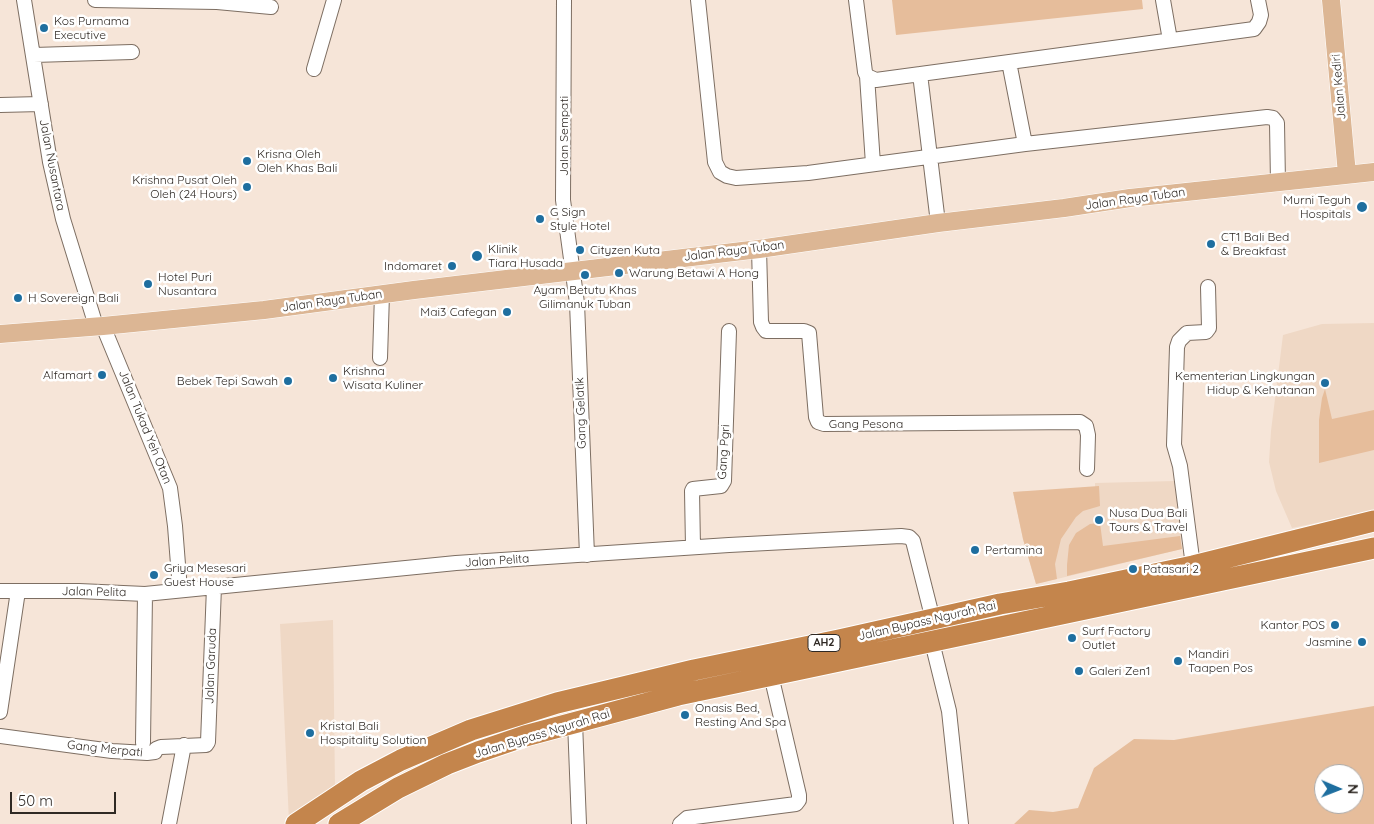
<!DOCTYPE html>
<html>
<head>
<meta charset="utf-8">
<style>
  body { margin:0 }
  #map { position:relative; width:1374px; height:824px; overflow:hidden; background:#f6e5d8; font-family:Quicksand,sans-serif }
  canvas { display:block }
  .north { position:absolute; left:1314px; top:764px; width:50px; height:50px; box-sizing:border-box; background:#fff; border:1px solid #aca9a7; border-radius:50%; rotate:91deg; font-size:14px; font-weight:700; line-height:20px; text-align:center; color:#2f2924 }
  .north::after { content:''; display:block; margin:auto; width:18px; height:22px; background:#1e6e9f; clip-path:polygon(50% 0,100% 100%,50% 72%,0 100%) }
  .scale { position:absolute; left:10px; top:792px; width:106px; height:22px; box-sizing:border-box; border:2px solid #2f2924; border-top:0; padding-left:6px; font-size:15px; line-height:18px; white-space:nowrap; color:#2f2924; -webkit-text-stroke:4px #fff; paint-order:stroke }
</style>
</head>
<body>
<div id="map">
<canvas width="1374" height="824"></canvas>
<div class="north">N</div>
<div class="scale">50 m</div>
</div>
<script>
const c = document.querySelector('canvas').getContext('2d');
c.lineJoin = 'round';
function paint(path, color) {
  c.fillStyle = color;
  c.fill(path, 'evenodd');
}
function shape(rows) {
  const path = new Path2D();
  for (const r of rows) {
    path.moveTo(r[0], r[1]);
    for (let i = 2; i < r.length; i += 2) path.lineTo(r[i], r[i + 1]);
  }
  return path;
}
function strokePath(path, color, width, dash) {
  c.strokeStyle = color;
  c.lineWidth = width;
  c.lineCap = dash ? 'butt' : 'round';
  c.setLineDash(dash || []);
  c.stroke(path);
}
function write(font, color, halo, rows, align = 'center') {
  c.font = font + ' Quicksand,sans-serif';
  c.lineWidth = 5;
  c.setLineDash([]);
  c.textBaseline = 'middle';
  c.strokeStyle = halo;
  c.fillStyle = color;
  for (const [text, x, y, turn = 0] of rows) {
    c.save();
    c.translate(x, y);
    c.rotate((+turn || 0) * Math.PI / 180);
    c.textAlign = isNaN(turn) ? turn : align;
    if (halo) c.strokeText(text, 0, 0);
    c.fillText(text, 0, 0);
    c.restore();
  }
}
const built = shape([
  [1374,323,1374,511,1292,528,1276,491,1269,462,1271,431,1283,335,1322,324],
  [1175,481,1182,549,1036,584,1023,539,1013,492,1095,488,1095,483],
  [333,620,335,789,289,822,280,624]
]);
const green = shape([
  [892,0,1142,0,1143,9,896,35],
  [1325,389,1332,419,1374,410,1374,450,1319,463,1319,420,1322,398],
  [1099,486,1100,506,1083,511,1076,517,1061,539,1055,564,1057,579,1036,584,1023,539,1013,492],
  [1100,523,1103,546,1180,536,1182,549,1067,576,1067,565,1069,545,1076,533,1090,524],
  [1374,706,1374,824,1014,824,1029,810,1053,812,1078,808,1094,768,1134,739,1174,740],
  [1324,774,1354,774,1354,804,1324,804]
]);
const minor = shape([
  [24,0,50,162,63,219,96,326],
  [95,0,217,2,271,7],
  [564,0,563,200,577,303,587,555],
  [698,0,715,162,720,172,727,176,736,178,808,173,1025,144,1267,117,1273,118,1277,123,1278,183],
  [856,0,865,72,867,76,873,164],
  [1163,0,1170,40],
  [34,55,132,52],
  [1009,62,1025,144],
  [314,69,334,0],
  [920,74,938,223],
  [867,76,876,80,1254,29,1259,22,1261,15,1258,0],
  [0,105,41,104],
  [759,249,761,322,763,327,766,331,804,331,809,333,816,417,818,422,824,424,1080,422,1086,426,1088,435,1087,469],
  [103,326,170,488,175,526,180,590],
  [380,358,382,294],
  [693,547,692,491,693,489,721,486,724,481,729,331],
  [1193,566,1180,466,1174,445,1177,347,1179,341,1187,333,1206,332,1209,328,1208,287],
  [0,591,79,591,145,594,456,563,729,545,901,536,909,537,913,541,933,620],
  [932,642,949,711,961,824],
  [0,712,18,591],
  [575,722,579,824],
  [0,736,112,751,147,753,155,752,156,749,161,747,206,745,208,742,214,587],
  [143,743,145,594],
  [169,824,184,745],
  [680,824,687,818,796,804,799,800,799,795,771,675]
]);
const major = shape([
  [1331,0,1347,174],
  [0,334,103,326,264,310,414,290,759,249,938,223,1064,208,1130,198,1374,172]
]);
const highway = shape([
  [296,824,361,781,401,760,471,730,557,703,694,670,839,640,1000,604,1069,592,1193,566,1374,521],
  [339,824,398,788,447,764,478,752,525,736,678,695,1374,548]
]);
const markers = [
  [44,28,5,"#1e6e9f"],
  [247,161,5,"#1e6e9f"],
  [247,187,5,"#1e6e9f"],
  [1362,207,6,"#1e6e9f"],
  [540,219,5,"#1e6e9f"],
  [1211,244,5,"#1e6e9f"],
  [580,250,5,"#1e6e9f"],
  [477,256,6,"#1e6e9f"],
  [452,266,5,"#1e6e9f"],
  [619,273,5,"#1e6e9f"],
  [585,275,5,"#1e6e9f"],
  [148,284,5,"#1e6e9f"],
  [18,298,5,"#1e6e9f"],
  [507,312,5,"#1e6e9f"],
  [102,375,5,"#1e6e9f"],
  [333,378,5,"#1e6e9f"],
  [288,381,5,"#1e6e9f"],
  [1325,383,5,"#1e6e9f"],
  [1099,520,5,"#1e6e9f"],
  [975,550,5,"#1e6e9f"],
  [1133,569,5,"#1e6e9f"],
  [154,575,5,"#1e6e9f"],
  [1335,625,5,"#1e6e9f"],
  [1072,638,5,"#1e6e9f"],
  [1362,642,5,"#1e6e9f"],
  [1178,661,5,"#1e6e9f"],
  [1079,671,5,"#1e6e9f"],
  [685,715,5,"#1e6e9f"],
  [310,733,5,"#1e6e9f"]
];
const shields = [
  [824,643,32]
];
const shieldNames = [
  ["AH2",824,643]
];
const poiNames = [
  ["Kos Purnama",54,21],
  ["Executive",54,35],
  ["Krisna Oleh",257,154],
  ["Oleh Khas Bali",257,168],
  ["Krishna Pusat Oleh",237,180,"right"],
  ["Oleh (24 Hours)",237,194,"right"],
  ["Murni Teguh",1351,200,"right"],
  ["Hospitals",1351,214,"right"],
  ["G Sign",550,212],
  ["Style Hotel",550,226],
  ["CT1 Bali Bed",1221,237],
  ["& Breakfast",1221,251],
  ["Klinik",488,249],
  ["Tiara Husada",488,263],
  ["Cityzen Kuta",590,250],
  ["Indomaret",442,266,"right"],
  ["Warung Betawi A Hong",629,273],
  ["Hotel Puri",158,277],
  ["Nusantara",158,291],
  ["Ayam Betutu Khas",585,290,"center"],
  ["Gilimanuk Tuban",585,304,"center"],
  ["H Sovereign Bali",28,298],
  ["Mai3 Cafegan",497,312,"right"],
  ["Krishna",343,371],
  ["Wisata Kuliner",343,385],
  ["Alfamart",92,375,"right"],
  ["Kementerian Lingkungan",1315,376,"right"],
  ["Hidup & Kehutanan",1315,390,"right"],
  ["Bebek Tepi Sawah",278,381,"right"],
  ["Nusa Dua Bali",1109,513],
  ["Tours & Travel",1109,527],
  ["Pertamina",985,550],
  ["Griya Mesesari",164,568],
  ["Guest House",164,582],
  ["Patasari 2",1143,569],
  ["Kantor POS",1325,625,"right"],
  ["Surf Factory",1082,631],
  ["Outlet",1082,645],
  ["Jasmine",1352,642,"right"],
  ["Mandiri",1188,654],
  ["Taapen Pos",1188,668],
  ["Galeri Zen1",1089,671],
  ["Onasis Bed,",695,708],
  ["Resting And Spa",695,722],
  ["Kristal Bali",320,726],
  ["Hospitality Solution",320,740]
];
const streetNames = [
  ["Jalan Kediri",1339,87,-95],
  ["Jalan Sempati",564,136,-90],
  ["Jalan Nusantara",52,165,79],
  ["Jalan Raya Tuban",1135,199,-8],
  ["Jalan Raya Tuban",734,251,-7],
  ["Jalan Raya Tuban",332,301,-8],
  ["Gang Gelatik",581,413,-92],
  ["Gang Pesona",866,424],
  ["Jalan Tukad Yeh Otan",145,427,68],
  ["Gang Pgri",724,452,-86],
  ["Jalan Pelita",497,561,-4],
  ["Jalan Pelita",94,592,1],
  ["Jalan Bypass Ngurah Rai",927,621,-13],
  ["Jalan Garuda",211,666,-88],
  ["Jalan Bypass Ngurah Rai",542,734,-17],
  ["Gang Merpati",105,749,6]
];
paint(built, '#efd8c5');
paint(green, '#e6bd9b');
strokePath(minor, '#7d6e62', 16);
strokePath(major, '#fff', 19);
strokePath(highway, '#fff', 23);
strokePath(minor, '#fff', 14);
strokePath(major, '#dcb694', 18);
strokePath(highway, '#c4854c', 21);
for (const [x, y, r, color] of markers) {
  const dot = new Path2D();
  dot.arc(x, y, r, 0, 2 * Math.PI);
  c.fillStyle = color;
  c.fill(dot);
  strokePath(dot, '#fff', 2);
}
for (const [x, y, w] of shields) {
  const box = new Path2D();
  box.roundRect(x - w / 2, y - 8.5, w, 17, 4);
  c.fillStyle = '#fff';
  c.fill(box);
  strokePath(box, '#2f2924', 1);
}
write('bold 11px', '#2f2924', null, shieldNames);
write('12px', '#2f2924', '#fff', poiNames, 'left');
write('12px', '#2f2924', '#fff', streetNames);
</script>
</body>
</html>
